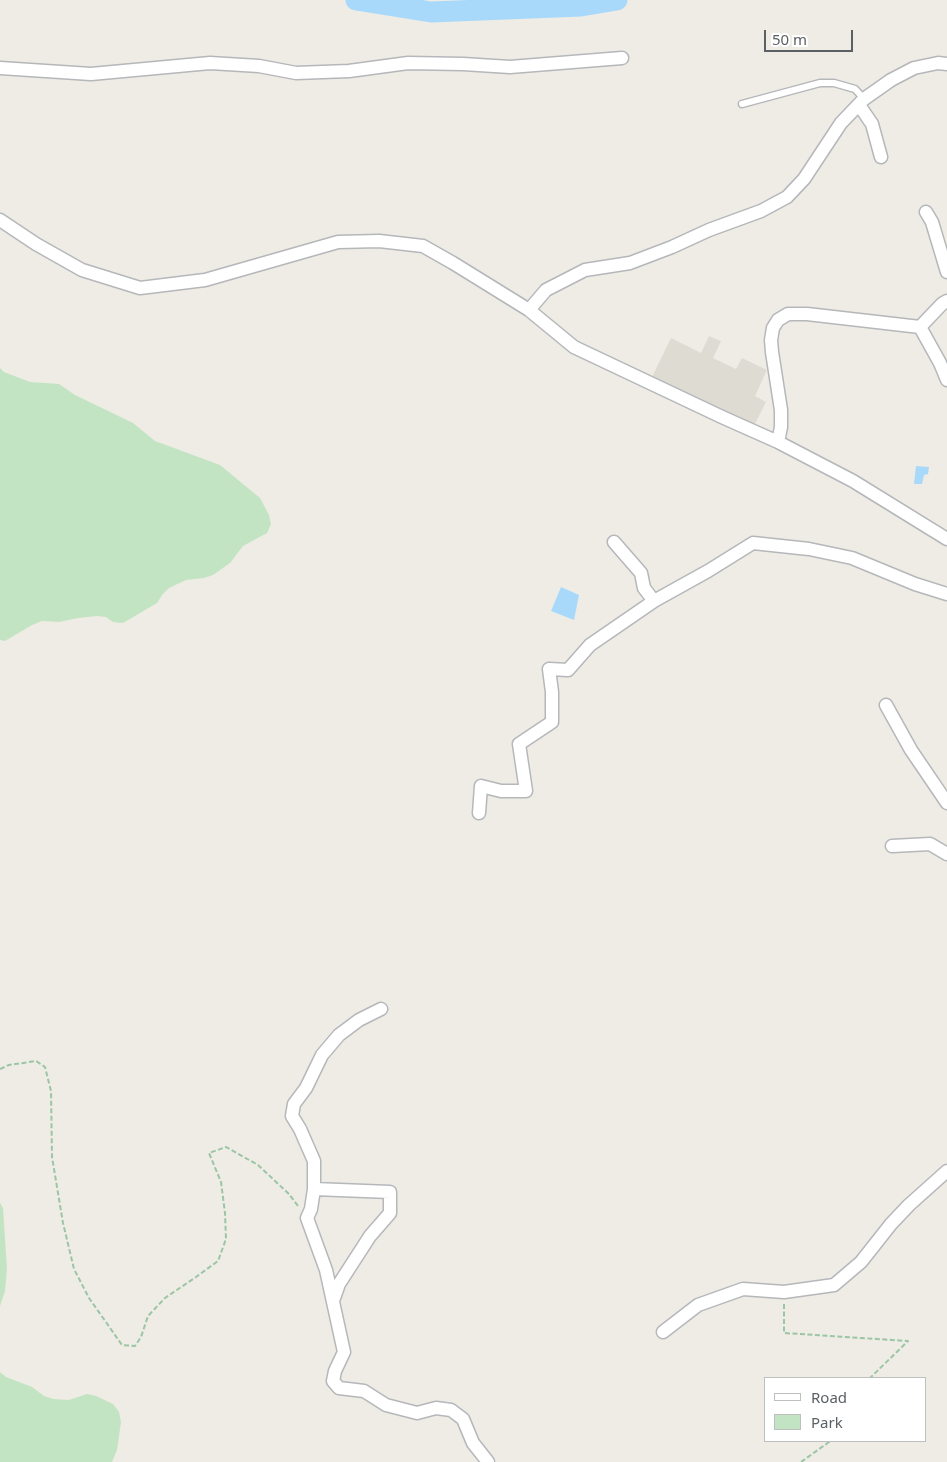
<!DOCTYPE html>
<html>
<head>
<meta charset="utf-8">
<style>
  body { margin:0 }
  #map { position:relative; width:947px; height:1462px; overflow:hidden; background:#eeece4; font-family:"Noto Sans",sans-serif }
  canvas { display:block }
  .legend { position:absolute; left:764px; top:1377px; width:162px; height:65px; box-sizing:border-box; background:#fff; border:1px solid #bebfc1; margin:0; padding:6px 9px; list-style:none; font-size:15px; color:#5c6064 }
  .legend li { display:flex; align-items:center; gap:10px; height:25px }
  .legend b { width:25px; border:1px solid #bebfc1 }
  .scale { position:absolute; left:764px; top:30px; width:89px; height:22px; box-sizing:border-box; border:2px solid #5c6064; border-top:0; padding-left:6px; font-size:15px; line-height:18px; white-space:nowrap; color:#5c6064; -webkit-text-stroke:4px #fff; paint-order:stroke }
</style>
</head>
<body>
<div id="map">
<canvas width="947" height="1462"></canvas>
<ul class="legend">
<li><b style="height:6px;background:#fff"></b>Road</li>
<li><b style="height:14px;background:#c3e4c2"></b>Park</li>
</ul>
<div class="scale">50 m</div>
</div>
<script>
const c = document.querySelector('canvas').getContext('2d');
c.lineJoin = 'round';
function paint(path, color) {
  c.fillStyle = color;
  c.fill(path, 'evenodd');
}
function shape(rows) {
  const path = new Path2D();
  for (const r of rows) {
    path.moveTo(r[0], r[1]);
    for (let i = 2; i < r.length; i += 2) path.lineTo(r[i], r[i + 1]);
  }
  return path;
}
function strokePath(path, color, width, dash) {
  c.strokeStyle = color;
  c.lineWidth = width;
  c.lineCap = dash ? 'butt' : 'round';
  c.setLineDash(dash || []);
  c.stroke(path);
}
const education = shape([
  [709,336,721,341,713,358,736,369,742,358,767,370,755,396,766,402,754,426,652,377,671,338,701,353]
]);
const green = shape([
  [0,368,4,372,30,382,59,384,75,395,133,423,155,441,220,465,260,498,269,515,271,524,267,533,243,546,230,563,213,575,204,578,186,580,169,588,162,595,157,603,123,623,113,622,106,617,97,616,78,618,59,622,42,621,32,625,5,641,0,640],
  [0,1203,3,1208,7,1269,5,1291,0,1306],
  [0,1372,6,1377,32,1387,44,1396,53,1399,69,1400,87,1394,96,1396,113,1404,119,1412,121,1422,117,1450,112,1462,0,1462]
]);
const water = shape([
  [916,466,929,467,928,474,924,475,922,484,914,484],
  [561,587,579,595,574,620,551,611]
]);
const river = shape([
  [356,0,431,12,581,6,617,0]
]);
const path = shape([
  [0,1069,9,1065,36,1061,45,1067,51,1091,52,1157,63,1223,74,1269,89,1298,122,1345,135,1346,141,1337,148,1316,165,1298,196,1277,218,1261,226,1239,225,1213,221,1182,209,1153,226,1147,258,1165,289,1194,298,1206],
  [784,1304,784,1333,908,1341,870,1378],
  [801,1462,829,1442,829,1441]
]);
const service = shape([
  [742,104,820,83,834,83,855,89,864,99]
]);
const minor = shape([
  [0,68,91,74,210,63,259,66,296,73,349,71,408,63,463,64,510,67,622,58],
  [859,105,872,124,881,157],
  [926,212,932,222,947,272],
  [0,220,36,244,82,270,140,288,205,280,338,242,379,241,423,246,453,263,529,310,574,347,722,417,778,442,853,481,947,539],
  [529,310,546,290,585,270,630,263,672,247,709,230,761,211,787,197,804,179,841,123,864,99,891,80,914,68,938,63,947,64],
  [920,327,940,363,947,380],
  [778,442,781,427,781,410,772,352,771,340,773,328,778,320,788,314,807,314,920,327,942,304,947,301],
  [614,542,641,573,644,588,654,601],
  [886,705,911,750,947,803],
  [479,813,481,786,501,791,526,791,519,744,552,722,552,692,549,669,568,670,590,645,654,601,708,571,753,543,809,549,852,558,915,584,947,594],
  [892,846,930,844,947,854],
  [314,1189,314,1161,300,1129,292,1116,294,1104,306,1088,322,1055,339,1035,359,1020,381,1009],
  [333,1301,339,1284,370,1236,390,1213,390,1192,314,1189,311,1209,307,1218,326,1270,344,1352,335,1371,333,1381,339,1388,364,1391,386,1405,417,1413,436,1408,451,1410,463,1419,473,1443,488,1462],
  [663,1332,698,1305,743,1289,784,1292,834,1285,861,1262,891,1224,909,1205,947,1171]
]);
paint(education, '#dedbd3');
paint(green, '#c3e4c2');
paint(water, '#a8d9fb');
strokePath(river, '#a8d9fb', 21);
strokePath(service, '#b5b7bb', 9);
strokePath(minor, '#b5b7bb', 15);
strokePath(path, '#9cc5a6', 2, [5, 2.5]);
strokePath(service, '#fff', 6);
strokePath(minor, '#fff', 12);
</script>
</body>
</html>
